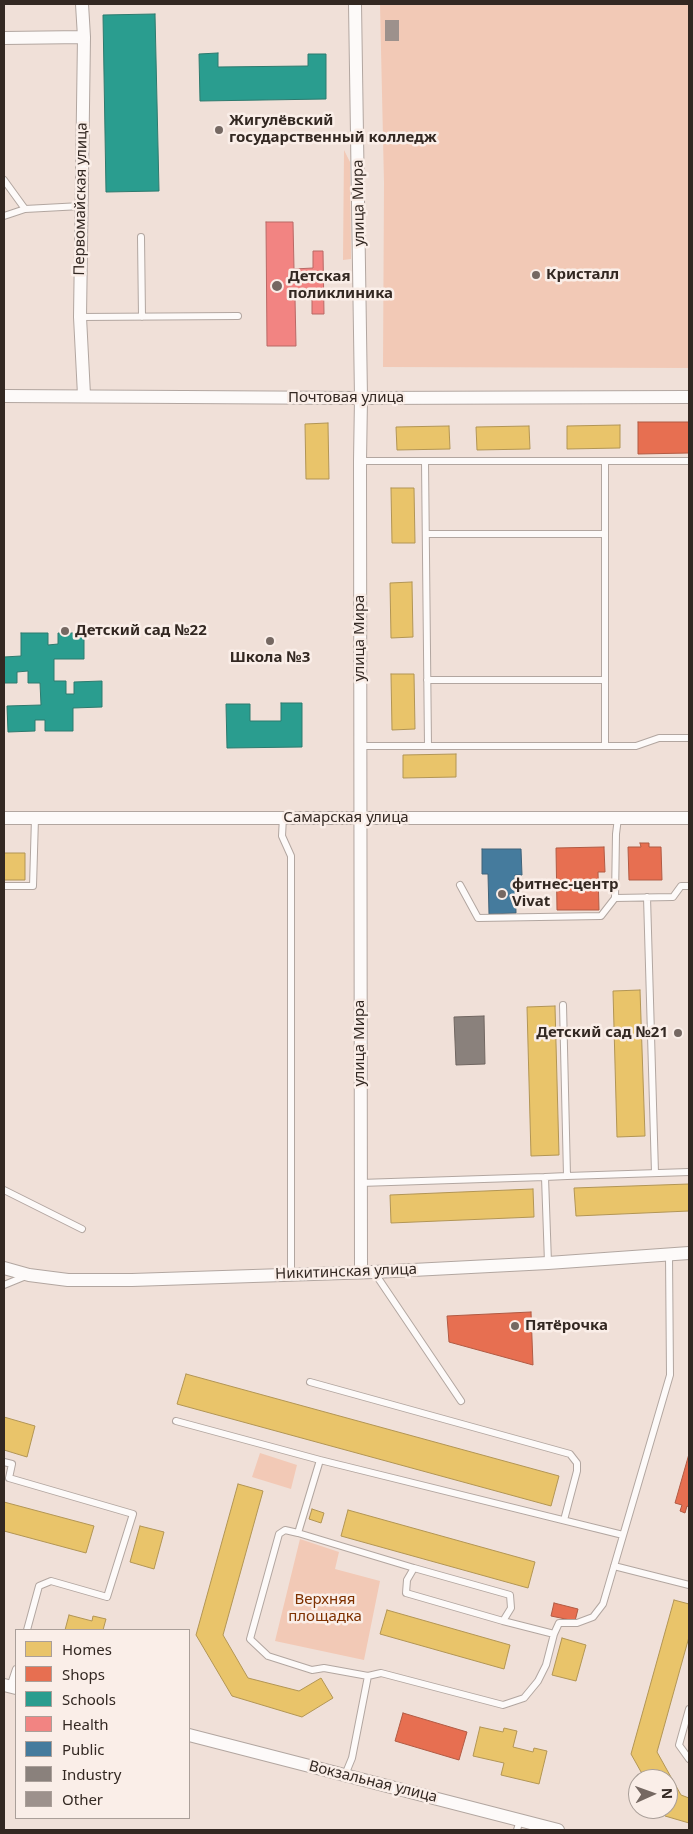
<!DOCTYPE html>
<html>
<head>
<meta charset="utf-8">
<style>
  body { margin:0 }
  #map { position:relative; width:693px; height:1834px; overflow:hidden; background:#f0e0d8; font-family:"Noto Sans",sans-serif }
  canvas { display:block }
  .frame { position:absolute; inset:0; border:5px solid #332822; pointer-events:none }
  .legend { position:absolute; left:15px; top:1629px; width:175px; height:190px; box-sizing:border-box; background:#faeee8; border:1px solid #aa9f99; margin:0; padding:6px 9px; list-style:none; font-size:15px; color:#332822 }
  .legend li { display:flex; align-items:center; gap:10px; height:25px }
  .legend b { width:25px; border:1px solid #aa9f99 }
  .north { position:absolute; left:628px; top:1769px; width:50px; height:50px; box-sizing:border-box; background:#faeee8; border:1px solid #aa9f99; border-radius:50%; rotate:88deg; font-size:14px; font-weight:700; line-height:20px; text-align:center; color:#332822 }
  .north::after { content:''; display:block; margin:auto; width:18px; height:22px; background:#756862; clip-path:polygon(50% 0,100% 100%,50% 72%,0 100%) }
</style>
</head>
<body>
<div id="map">
<canvas width="693" height="1834"></canvas>
<div class="frame"></div>
<ul class="legend">
<li><b style="height:14px;background:#e9c46a"></b>Homes</li>
<li><b style="height:14px;background:#e76f51"></b>Shops</li>
<li><b style="height:14px;background:#2a9d8f"></b>Schools</li>
<li><b style="height:14px;background:#f28482"></b>Health</li>
<li><b style="height:14px;background:#457b9d"></b>Public</li>
<li><b style="height:14px;background:#8a817c"></b>Industry</li>
<li><b style="height:14px;background:#9d918c"></b>Other</li>
</ul>
<div class="north">N</div>
</div>
<script>
const c = document.querySelector('canvas').getContext('2d');
c.lineJoin = 'round';
function paint(path, color) {
  c.fillStyle = color;
  c.fill(path, 'evenodd');
}
function shape(rows) {
  const path = new Path2D();
  for (const r of rows) {
    path.moveTo(r[0], r[1]);
    for (let i = 2; i < r.length; i += 2) path.lineTo(r[i], r[i + 1]);
  }
  return path;
}
function strokePath(path, color, width, dash) {
  c.strokeStyle = color;
  c.lineWidth = width;
  c.lineCap = dash ? 'butt' : 'round';
  c.setLineDash(dash || []);
  c.stroke(path);
}
function write(font, color, halo, rows, align = 'center') {
  c.font = font + ' "Noto Sans",sans-serif';
  c.lineWidth = 5;
  c.setLineDash([]);
  c.textBaseline = 'middle';
  c.strokeStyle = halo;
  c.fillStyle = color;
  for (const [text, x, y, turn = 0] of rows) {
    c.save();
    c.translate(x, y);
    c.rotate((+turn || 0) * Math.PI / 180);
    c.textAlign = isNaN(turn) ? turn : align;
    if (halo) c.strokeText(text, 0, 0);
    c.fillText(text, 0, 0);
    c.restore();
  }
}
const green = shape([
  [380,4,689,4,689,368,383,367,384,183],
  [344,150,350,162,351,259,343,260],
  [260,1453,297,1465,291,1489,252,1477],
  [300,1539,339,1552,335,1569,380,1581,364,1660,275,1641]
]);
const homes = shape([
  [328,423,329,479,306,479,305,424,328,423],
  [620,425,620,448,567,449,567,426,620,425],
  [449,426,450,449,397,450,396,427,449,426],
  [529,426,530,449,477,450,476,427,529,426],
  [391,488,414,488,415,543,392,543,391,488],
  [412,582,413,637,391,638,390,583,412,582],
  [391,674,414,674,415,729,392,730,391,674],
  [456,754,456,777,403,778,403,755,456,754],
  [4,853,25,853,25,880,4,880,4,853],
  [640,990,645,1136,617,1137,613,991,640,990],
  [555,1006,559,1155,531,1156,527,1007,555,1006],
  [689,1184,689,1211,576,1216,574,1188,689,1184],
  [533,1189,534,1217,391,1223,390,1195,533,1189],
  [186,1374,559,1476,551,1506,177,1404,186,1374],
  [4,1417,35,1426,27,1457,4,1450,4,1417],
  [238,1484,263,1491,223,1635,248,1678,299,1691,321,1678,333,1698,302,1717,232,1696,196,1635,238,1484],
  [4,1502,94,1526,86,1553,4,1531,4,1502],
  [312,1509,324,1513,321,1523,309,1519,312,1509],
  [348,1510,535,1562,528,1588,341,1536,348,1510],
  [140,1526,164,1532,154,1569,130,1562,140,1526],
  [674,1600,689,1604,689,1637,657,1752,681,1795,689,1798,689,1823,665,1816,661,1809,668,1809,668,1779,645,1779,631,1754,674,1600],
  [387,1610,510,1645,504,1669,380,1634,387,1610],
  [69,1615,92,1621,93,1616,106,1619,103,1630,65,1630,69,1615],
  [562,1638,586,1645,576,1681,552,1675,562,1638],
  [480,1727,503,1732,504,1728,517,1731,513,1747,533,1752,534,1748,547,1751,539,1784,501,1775,504,1763,473,1756,480,1727]
]);
const shops = shape([
  [638,422,689,422,689,453,638,454,638,422],
  [640,843,649,843,649,847,661,847,662,880,629,880,628,847,641,847,640,843],
  [604,847,605,872,598,872,599,910,557,910,556,848,604,847],
  [531,1312,533,1365,449,1342,447,1316,531,1312],
  [689,1454,689,1507,687,1506,685,1513,680,1511,682,1505,675,1503,689,1454],
  [554,1603,578,1609,575,1621,551,1616,554,1603],
  [403,1713,467,1732,459,1760,395,1741,403,1713]
]);
const schools = shape([
  [155,14,159,191,106,192,103,15,155,14],
  [218,53,218,67,308,66,308,54,326,54,326,99,200,101,199,54,218,53],
  [21,633,48,633,48,645,58,644,58,633,84,633,84,659,54,659,54,681,66,681,66,694,74,694,74,682,102,681,102,707,73,708,73,731,45,731,45,720,35,720,35,731,8,732,7,706,41,705,40,683,28,683,28,671,17,672,17,683,4,683,4,657,21,656,21,633],
  [281,703,302,703,302,747,227,748,226,704,250,704,250,721,281,721,281,703]
]);
const health = shape([
  [266,222,293,222,294,269,313,268,313,251,323,251,324,314,312,314,312,297,295,298,296,346,267,346,266,222]
]);
const public = shape([
  [482,849,521,849,522,875,515,875,516,913,489,914,488,874,482,874,482,849]
]);
const industry = shape([
  [484,1016,485,1064,456,1065,454,1017,484,1016]
]);
const building = shape([
  [385,20,399,20,399,41,385,41]
]);
const lane = shape([
  [4,180,25,209,4,216],
  [25,209,81,206],
  [141,237,142,317],
  [80,317,238,316],
  [360,461,689,461],
  [426,534,605,534],
  [427,680,605,680],
  [361,746,428,746,425,461],
  [428,746,636,746,659,738,689,738],
  [605,746,605,461],
  [283,817,282,836,291,856,291,1275],
  [618,818,616,834,615,898,673,897,681,886,689,886],
  [460,885,478,918,601,916,615,898],
  [4,886,33,886,35,818],
  [647,897,655,1173],
  [567,1176,689,1172],
  [360,1183,545,1177],
  [4,1190,82,1229],
  [548,1263,545,1177,567,1176,563,1005],
  [374,1272,461,1401],
  [4,1285,26,1276],
  [310,1382,570,1454,577,1463,577,1471,564,1520],
  [176,1421,320,1460,623,1535],
  [320,1460,298,1533,285,1530,279,1534,250,1639,268,1656,312,1670,324,1668,368,1676,352,1758,345,1775],
  [4,1462,12,1464,9,1478,133,1514,107,1597,51,1581,39,1586,27,1630],
  [298,1533,414,1568],
  [614,1566,689,1585],
  [503,1621,511,1608,510,1595,414,1568,407,1580,406,1593,503,1621,554,1634,559,1623,577,1623,593,1617,603,1604,670,1375,669,1255],
  [368,1676,381,1673,503,1705,524,1698,538,1681,546,1665,554,1634],
  [10,1687,16,1669],
  [689,1709,679,1745,689,1759],
  [517,1830,520,1820]
]);
const street = shape([
  [82,4,84,37,80,317,84,395],
  [355,4,361,398,360,461,361,1272],
  [4,38,84,37],
  [4,396,361,398,689,397],
  [4,818,689,818],
  [4,1268,29,1275,68,1280,132,1280,374,1272,548,1263,689,1253],
  [4,1685,16,1688],
  [189,1735,558,1830]
]);
const markers = [
  [219,130,5,"#756862"],
  [536,275,5,"#756862"],
  [277,286,6,"#756862"],
  [65,631,5,"#756862"],
  [270,641,5,"#756862"],
  [502,894,5,"#756862"],
  [678,1033,5,"#756862"],
  [515,1326,5,"#756862"]
];
const poiNames = [
  ["Жигулёвский",229,121],
  ["государственный колледж",229,138],
  ["Кристалл",546,275],
  ["Детская",288,277],
  ["поликлиника",288,294],
  ["Детский сад №22",75,631],
  ["Школа №3",270,658,"center"],
  ["фитнес-центр",512,885],
  ["Vivat",512,902],
  ["Детский сад №21",668,1033,"right"],
  ["Пятёрочка",525,1326]
];
const streetNames = [
  ["Первомайская улица",81,199,-89],
  ["улица Мира",359,203,-91],
  ["Почтовая улица",346,398],
  ["улица Мира",360,638,-90],
  ["Самарская улица",346,818],
  ["улица Мира",360,1043,-90],
  ["Никитинская улица",346,1272,-2],
  ["Вокзальная улица",373,1782,14]
];
const parkNames = [
  ["Верхняя",325,1600],
  ["площадка",325,1617]
];
paint(green, '#f2c9b6');
paint(homes, '#e9c46a');
strokePath(homes, '#b29554', 1);
paint(shops, '#e76f51');
strokePath(shops, '#b15a43', 1);
paint(schools, '#2a9d8f');
strokePath(schools, '#2d7a6e', 1);
paint(health, '#f28482');
strokePath(health, '#b96865', 1);
paint(public, '#457b9d');
strokePath(public, '#406278', 1);
paint(industry, '#8a817c');
strokePath(industry, '#706661', 1);
paint(building, '#9d918c');
strokePath(lane, '#b2a6a0', 8);
strokePath(street, '#b2a6a0', 14);
strokePath(lane, '#fdfaf9', 6);
strokePath(street, '#fdfaf9', 12);
for (const [x, y, r, color] of markers) {
  const dot = new Path2D();
  dot.arc(x, y, r, 0, 2 * Math.PI);
  c.fillStyle = color;
  c.fill(dot);
  strokePath(dot, '#faeee8', 2);
}
write('bold 15px', '#332822', '#faeee8', poiNames, 'left');
write('15px', '#332822', '#faeee8', streetNames);
write('15px', '#7e3100', '#faeee8', parkNames);
</script>
</body>
</html>
